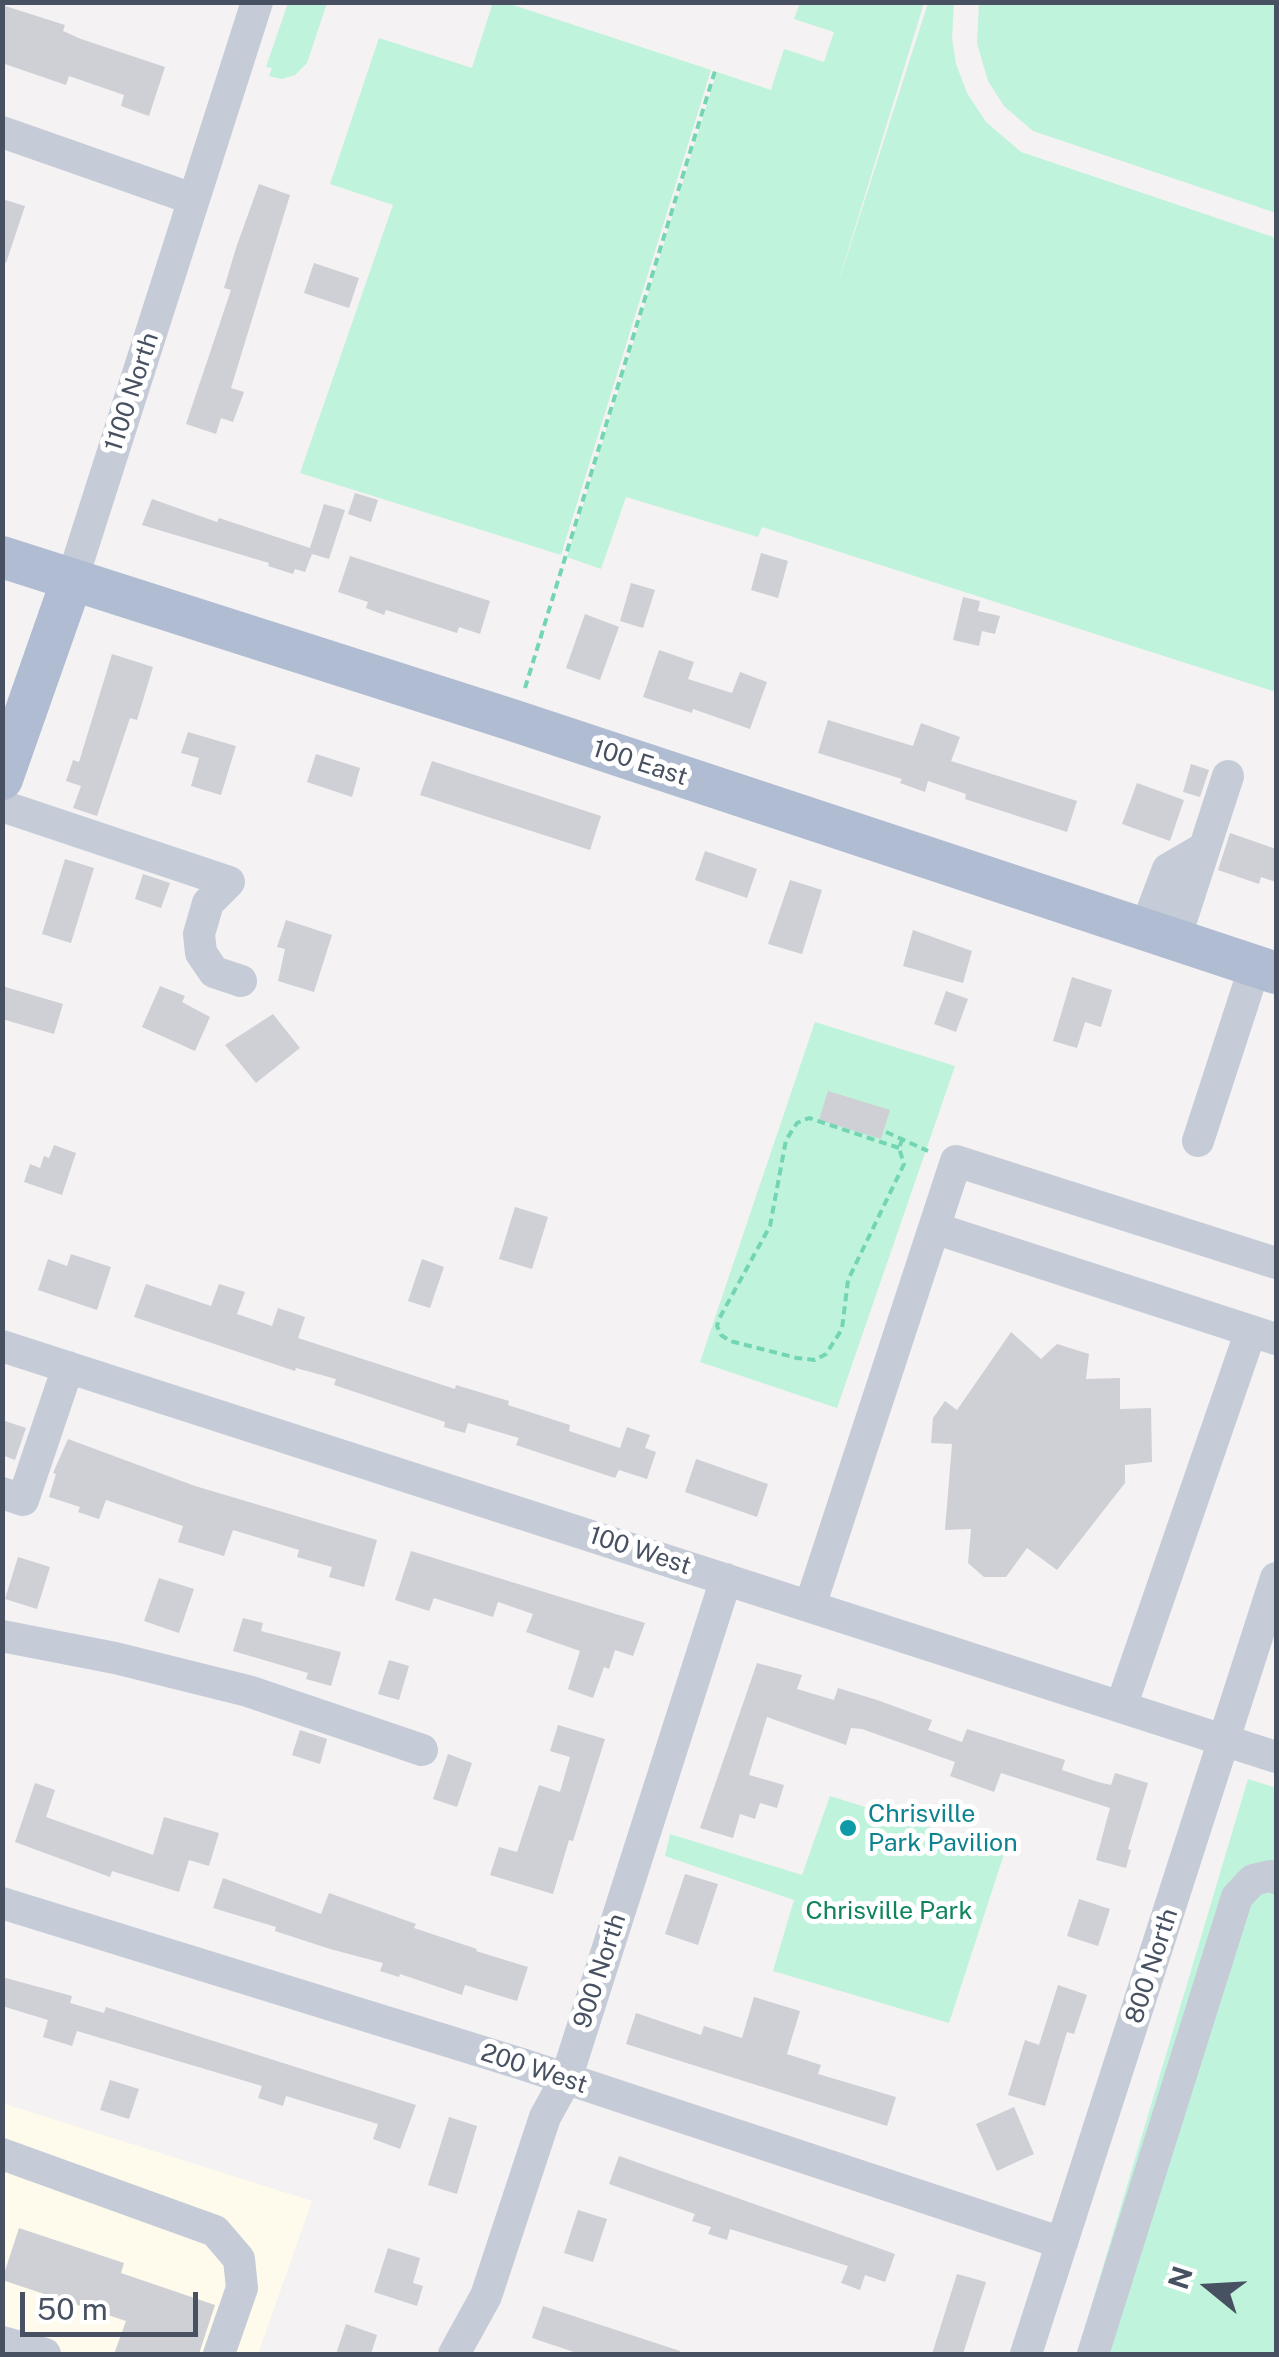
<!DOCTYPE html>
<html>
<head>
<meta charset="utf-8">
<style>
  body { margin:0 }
  #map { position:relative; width:1279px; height:2357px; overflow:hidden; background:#f4f2f2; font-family:"Public Sans",sans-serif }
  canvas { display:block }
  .frame { position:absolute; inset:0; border:5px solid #485161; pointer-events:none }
  .north { position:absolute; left:1159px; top:2237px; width:100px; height:100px; -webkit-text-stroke:8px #fff; paint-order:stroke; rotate:288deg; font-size:28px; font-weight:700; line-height:40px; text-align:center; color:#485161 }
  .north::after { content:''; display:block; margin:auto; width:35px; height:45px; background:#485161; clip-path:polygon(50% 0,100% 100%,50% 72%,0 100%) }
  .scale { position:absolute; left:20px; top:2292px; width:178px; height:45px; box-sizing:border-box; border:5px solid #485161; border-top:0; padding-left:12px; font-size:30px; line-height:35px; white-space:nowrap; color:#485161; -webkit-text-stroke:8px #fff; paint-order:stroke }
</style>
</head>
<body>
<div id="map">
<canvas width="1279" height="2357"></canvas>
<div class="frame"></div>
<div class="north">N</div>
<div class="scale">50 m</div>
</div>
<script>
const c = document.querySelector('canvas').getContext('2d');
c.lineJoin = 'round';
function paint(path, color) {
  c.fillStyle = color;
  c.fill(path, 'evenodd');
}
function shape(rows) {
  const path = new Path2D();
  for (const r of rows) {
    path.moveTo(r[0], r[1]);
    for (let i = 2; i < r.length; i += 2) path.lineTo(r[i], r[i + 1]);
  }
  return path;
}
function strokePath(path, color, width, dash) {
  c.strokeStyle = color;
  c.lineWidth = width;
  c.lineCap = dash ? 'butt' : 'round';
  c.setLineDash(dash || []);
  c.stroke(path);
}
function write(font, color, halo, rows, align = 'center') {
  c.font = font + ' "Public Sans",sans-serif';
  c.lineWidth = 10;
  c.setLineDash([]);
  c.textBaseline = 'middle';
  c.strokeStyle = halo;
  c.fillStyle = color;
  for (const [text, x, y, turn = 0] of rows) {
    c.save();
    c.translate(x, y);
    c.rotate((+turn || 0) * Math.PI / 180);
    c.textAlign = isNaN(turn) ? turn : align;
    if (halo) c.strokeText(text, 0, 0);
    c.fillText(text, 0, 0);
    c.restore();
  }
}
const commercial = shape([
  [2,2103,312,2201,258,2354,3,2354]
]);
const green = shape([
  [493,2,507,3,711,70,561,555,300,473,393,205,330,184,379,38,472,68],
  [288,3,327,3,307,63,295,75,282,79,269,76,272,68,266,67],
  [800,3,924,3,833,299,928,3,954,3,952,38,956,64,967,93,986,122,1021,152,1276,238,1276,692,762,527,758,537,626,497,601,569,567,557,717,72,771,90,784,49,824,62,834,32,794,19],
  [979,3,1276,3,1276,213,1033,131,1004,106,988,81,977,43],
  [815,1022,955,1066,837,1408,700,1362],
  [1248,1779,1276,1788,1276,2354,1077,2354],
  [830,1796,1005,1851,949,2023,773,1971,794,1900,665,1856,670,1834,802,1875]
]);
const building = shape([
  [2,5,65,25,63,31,81,39,165,67,149,116,121,106,124,95,69,76,66,85,2,63],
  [259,184,290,195,231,388,244,392,233,422,221,418,216,434,186,424,231,290,224,288,236,248],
  [2,199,25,206,6,263,2,262],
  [314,263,359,278,349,308,304,293],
  [355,493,378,500,371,522,348,514],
  [152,499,217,522,219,518,310,548,324,504,345,510,329,559,312,554,305,572,295,569,293,574,268,566,269,563,142,525],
  [761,553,788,561,778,598,751,590],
  [350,556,490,601,480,634,459,627,457,633,386,610,384,615,366,608,368,602,338,592],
  [631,583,655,590,643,628,620,621],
  [963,597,980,601,978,611,1000,616,995,634,982,631,979,646,953,640],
  [585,614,619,627,600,680,566,668],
  [659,650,694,662,688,679,732,693,740,672,767,682,750,729,693,709,692,713,643,697],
  [112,654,153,667,137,720,130,718,97,816,73,808,81,786,66,781,73,760,79,762],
  [828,720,913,746,921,723,960,737,951,761,1077,801,1067,832,965,799,966,794,928,781,925,792,900,783,902,779,818,753],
  [188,732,236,746,221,795,191,786,199,758,181,753],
  [316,754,360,768,352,797,307,782],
  [432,761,601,816,590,850,420,795],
  [1191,764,1209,770,1200,797,1183,792],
  [1137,783,1184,800,1170,841,1122,824],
  [1230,833,1276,849,1276,882,1261,877,1259,884,1218,870],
  [705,851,757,869,747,898,695,880],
  [65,859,94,868,71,943,42,934],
  [143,874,170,883,161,908,135,899],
  [790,880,822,890,802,954,768,944],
  [286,920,332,935,314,992,278,981,285,949,277,947],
  [913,930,972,951,963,983,903,966],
  [1072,977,1112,990,1101,1027,1085,1022,1077,1048,1053,1041],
  [2,986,63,1004,54,1034,2,1019],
  [160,986,185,996,182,1002,210,1017,195,1051,142,1027],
  [946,991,968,999,956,1032,934,1024],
  [273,1014,300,1048,256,1083,225,1045],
  [828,1091,890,1110,881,1139,819,1120],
  [54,1145,76,1153,62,1195,24,1182,30,1164,40,1168,44,1156,49,1158],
  [515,1207,548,1217,532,1269,499,1259],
  [71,1254,111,1267,97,1310,38,1290,48,1259,67,1266],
  [422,1259,444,1267,430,1308,408,1301],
  [146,1284,211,1306,219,1284,245,1292,237,1314,272,1326,278,1308,305,1317,298,1338,455,1389,456,1385,509,1401,508,1405,570,1425,569,1431,620,1448,627,1427,650,1435,645,1448,656,1452,647,1479,619,1470,615,1478,516,1445,519,1438,468,1423,465,1433,444,1427,445,1422,334,1385,336,1379,296,1368,295,1371,134,1317],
  [1011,1332,1041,1359,1057,1344,1089,1354,1086,1379,1120,1378,1120,1409,1151,1408,1152,1462,1125,1465,1125,1483,1057,1570,1027,1548,1006,1577,984,1577,968,1563,971,1529,945,1530,952,1444,931,1443,933,1418,945,1401,957,1410],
  [2,1420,26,1428,15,1460,2,1455],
  [68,1439,195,1486,377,1540,364,1587,329,1577,332,1567,297,1557,299,1550,233,1530,224,1556,178,1542,183,1526,106,1500,99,1519,78,1512,80,1507,49,1497,56,1474,53,1473],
  [696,1459,768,1484,757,1517,685,1492],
  [411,1551,645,1623,633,1656,615,1650,609,1669,604,1667,593,1698,568,1689,580,1651,526,1632,533,1614,498,1602,493,1617,434,1598,429,1611,395,1600],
  [18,1557,50,1567,37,1609,5,1599],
  [159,1578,194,1589,179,1633,144,1621],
  [243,1618,263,1623,261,1631,341,1652,331,1686,306,1679,308,1673,233,1651],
  [389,1660,409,1666,399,1700,378,1694],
  [757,1663,802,1675,797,1689,834,1700,838,1688,877,1700,932,1720,928,1730,962,1742,967,1729,1065,1760,1062,1770,1098,1782,1111,1785,1115,1773,1148,1783,1128,1849,1131,1850,1126,1868,1096,1860,1110,1808,1001,1773,994,1792,950,1776,955,1762,862,1729,851,1728,846,1745,767,1717,749,1775,784,1785,777,1808,760,1803,755,1819,740,1814,733,1838,700,1828],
  [558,1725,605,1739,573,1841,569,1840,553,1894,490,1875,499,1847,517,1852,539,1785,560,1792,570,1757,550,1751],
  [300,1730,327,1739,320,1764,292,1755],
  [448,1754,472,1763,457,1807,433,1799],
  [35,1783,55,1790,46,1817,153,1855,164,1817,219,1833,209,1866,189,1860,179,1892,112,1871,110,1877,15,1842],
  [685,1874,718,1884,698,1945,665,1934],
  [223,1878,321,1914,329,1893,416,1924,414,1928,477,1949,476,1951,528,1967,517,2001,465,1985,462,1995,400,1974,399,1977,380,1971,383,1963,330,1949,275,1931,276,1927,213,1908],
  [1079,1899,1110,1909,1098,1946,1067,1936],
  [2,1977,72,1996,70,2003,104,2013,106,2007,416,2105,400,2149,373,2139,378,2124,286,2096,283,2106,258,2098,262,2086,77,2031,72,2046,43,2037,48,2020,2,2006],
  [1058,1985,1087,1995,1074,2034,1067,2032,1045,2106,1008,2095,1025,2040,1039,2045],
  [754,1997,800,2011,787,2054,821,2065,818,2074,896,2097,887,2126,626,2044,636,2013,701,2035,704,2026,742,2038],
  [110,2080,139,2089,129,2119,100,2110],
  [1014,2107,1034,2154,997,2171,976,2124],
  [449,2117,477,2126,457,2194,428,2185],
  [619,2156,895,2254,885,2282,865,2275,860,2290,841,2283,848,2266,730,2229,727,2240,708,2234,711,2227,692,2221,695,2214,609,2184],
  [578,2210,607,2219,593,2262,564,2253],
  [19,2228,124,2263,121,2273,215,2305,199,2354,114,2354,126,2321,2,2280],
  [388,2248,420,2258,413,2283,423,2286,417,2306,374,2292],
  [957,2274,986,2282,963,2354,932,2354],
  [543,2306,680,2351,680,2354,580,2354,532,2338],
  [346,2324,377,2335,371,2354,336,2354]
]);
const path = shape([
  [525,688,715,71],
  [886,1132,928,1151],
  [899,1148,809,1118,797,1123,786,1140,770,1226,719,1319,717,1326,721,1335,730,1341,797,1358,815,1360,826,1354,842,1329,848,1280,904,1164,899,1148,902,1140]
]);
const minor = shape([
  [2,132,193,199],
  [72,580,257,2],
  [2,806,229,882,208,903,199,934,201,953,214,972,241,981],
  [1145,930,1168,869,1204,848],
  [1175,939,1228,776],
  [1198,1141,1255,966],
  [934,1228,1251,1331],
  [2,1346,1276,1757],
  [2,1493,23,1500,68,1367],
  [810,1606,956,1161,1276,1263],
  [2,1636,115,1658,248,1691,422,1750],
  [1121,1707,1248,1339,1251,1331,1276,1339],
  [2,1903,525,2065,1062,2243],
  [2,2154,215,2231,239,2259,242,2288,219,2354],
  [2,2342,45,2354],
  [454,2354,486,2296,545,2117,566,2079,726,1579],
  [1026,2354,1276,1578],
  [1093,2354,1237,1897,1253,1880,1270,1876,1276,1878]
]);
const major = shape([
  [2,557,512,720,1276,973],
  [2,779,72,580]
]);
const markers = [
  [848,1828,10,"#0f9aa8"]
];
const streetNames = [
  ["1100 North",132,392,-72],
  ["100 East",640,763,18],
  ["100 West",640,1551,18],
  ["800 North",1152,1966,-72],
  ["900 North",600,1971,-72],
  ["200 West",534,2069,18]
];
const cultureNames = [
  ["Chrisville",868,1814],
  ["Park Pavilion",868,1843]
];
const parkNames = [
  ["Chrisville Park",889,1911]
];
paint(commercial, '#fefbec');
paint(green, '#bff3db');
paint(building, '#ced0d6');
strokePath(path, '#73d5b3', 4, [8, 5]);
strokePath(minor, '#c5ccd7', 32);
strokePath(major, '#b0bcd2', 42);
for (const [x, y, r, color] of markers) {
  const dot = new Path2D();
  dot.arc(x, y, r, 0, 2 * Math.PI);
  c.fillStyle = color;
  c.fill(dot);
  strokePath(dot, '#fff', 4);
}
write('25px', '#485161', '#fff', streetNames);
write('25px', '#0d838f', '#fff', cultureNames, 'left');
write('25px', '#10855b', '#fff', parkNames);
</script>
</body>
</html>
